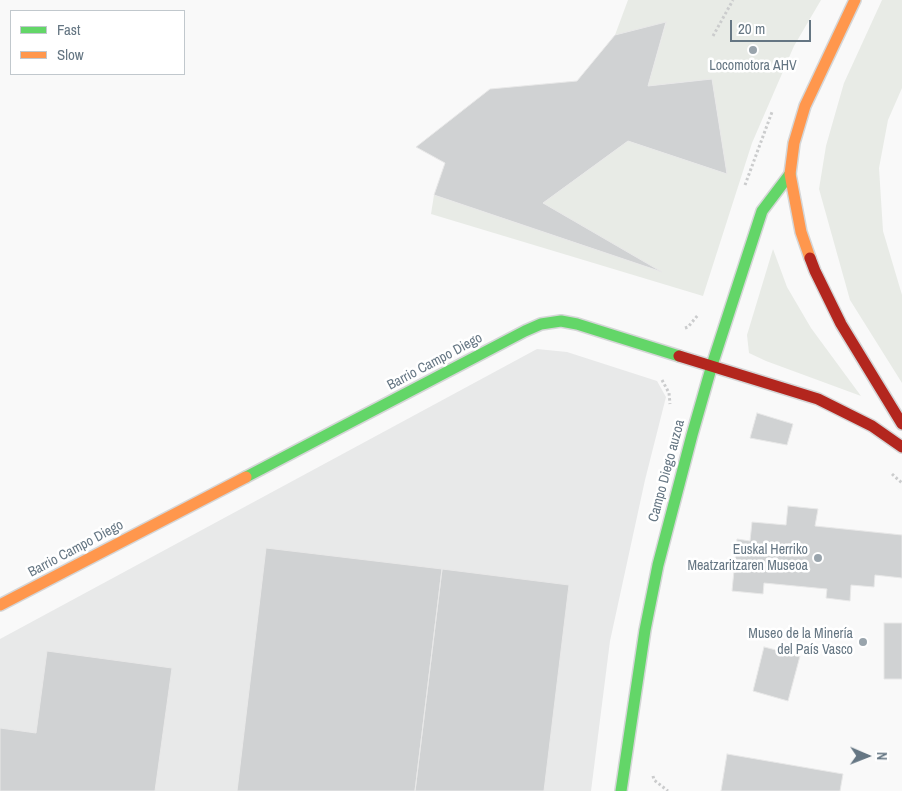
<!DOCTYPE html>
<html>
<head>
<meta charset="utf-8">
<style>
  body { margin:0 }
  #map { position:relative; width:902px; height:791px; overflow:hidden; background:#f9f9f9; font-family:"Archivo Narrow",sans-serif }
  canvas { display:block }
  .legend { position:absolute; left:10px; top:10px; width:175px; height:65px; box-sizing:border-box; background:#fff; border:1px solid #c1c8cd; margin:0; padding:6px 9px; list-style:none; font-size:15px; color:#657683 }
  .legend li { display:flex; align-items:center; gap:10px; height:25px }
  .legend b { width:25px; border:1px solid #c1c8cd }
  .north { position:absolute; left:842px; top:731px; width:50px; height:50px; -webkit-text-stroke:4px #fff; paint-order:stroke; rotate:91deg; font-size:14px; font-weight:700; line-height:20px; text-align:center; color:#657683 }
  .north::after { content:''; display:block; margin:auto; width:18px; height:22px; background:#657683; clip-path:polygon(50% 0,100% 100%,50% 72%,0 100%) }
  .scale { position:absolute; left:730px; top:20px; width:81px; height:22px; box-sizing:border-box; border:2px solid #657683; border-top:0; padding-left:6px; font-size:15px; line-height:18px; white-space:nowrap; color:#657683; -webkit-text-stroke:4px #fff; paint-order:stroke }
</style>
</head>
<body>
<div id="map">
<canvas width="902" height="791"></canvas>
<ul class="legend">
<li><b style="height:6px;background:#63d668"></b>Fast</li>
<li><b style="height:6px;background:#ff974d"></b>Slow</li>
</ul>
<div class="north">N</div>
<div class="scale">20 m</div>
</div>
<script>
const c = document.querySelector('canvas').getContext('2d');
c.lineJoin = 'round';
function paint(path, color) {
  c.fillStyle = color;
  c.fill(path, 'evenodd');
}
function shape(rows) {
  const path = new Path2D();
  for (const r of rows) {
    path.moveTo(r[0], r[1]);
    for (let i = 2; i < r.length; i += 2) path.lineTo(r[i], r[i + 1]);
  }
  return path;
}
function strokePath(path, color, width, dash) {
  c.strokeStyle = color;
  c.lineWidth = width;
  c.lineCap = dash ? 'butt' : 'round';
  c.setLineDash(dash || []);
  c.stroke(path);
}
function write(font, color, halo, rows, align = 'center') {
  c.font = font + ' "Archivo Narrow",sans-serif';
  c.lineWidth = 5;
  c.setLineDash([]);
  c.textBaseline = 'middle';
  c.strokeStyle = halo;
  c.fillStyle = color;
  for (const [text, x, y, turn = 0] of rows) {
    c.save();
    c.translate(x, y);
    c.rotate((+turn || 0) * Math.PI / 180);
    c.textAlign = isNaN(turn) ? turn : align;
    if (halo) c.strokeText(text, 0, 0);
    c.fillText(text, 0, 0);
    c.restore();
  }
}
const built = shape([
  [537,349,567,352,657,381,666,397,645,480,610,641,591,791,0,791,0,639]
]);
const green = shape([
  [628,0,821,0,794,46,752,143,703,296,431,214,434,195,659,271,543,203,628,141,727,174,712,79,648,86,666,23,615,35],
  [882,0,902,0,902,88,888,120,879,168,883,231,902,295,902,383,850,300,819,189,826,146,844,83],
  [773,249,787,287,811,328,861,396,766,361,749,353,747,335]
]);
const building = shape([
  [666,22,648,86,712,79,727,174,628,141,543,203,662,272,434,195,445,163,416,147,490,89,577,81,615,35,666,22],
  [757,413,793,424,787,445,750,438,757,413],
  [788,506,818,509,815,526,902,535,902,578,875,575,874,587,851,585,850,601,826,598,827,589,764,583,763,594,732,591,737,539,750,541,752,522,786,525,788,506],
  [266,548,442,569,415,791,237,791,266,548],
  [442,569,569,585,544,791,415,791,442,569],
  [884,623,902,623,902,679,884,679,884,623],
  [764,647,800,656,788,701,753,691,764,647],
  [47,651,172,668,155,791,0,791,0,728,36,733,47,651],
  [727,754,843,774,840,791,721,791,727,754]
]);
const path = shape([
  [713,36,733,0],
  [745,185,772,112],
  [685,328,688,327,698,315],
  [662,380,669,393,670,404],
  [892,474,902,483],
  [653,776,654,780,668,791]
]);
const fast = shape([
  [246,477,525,331,541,324,561,321,577,324,679,356],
  [621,791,645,630,658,565,692,435,712,365,762,211,790,174]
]);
const slow = shape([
  [810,258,801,232,790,174,794,143,805,106,855,0],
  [0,605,246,477]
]);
const jam = shape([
  [810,258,815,271,841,324,902,424],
  [679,356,818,399,872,426,902,447]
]);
const markers = [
  [753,50,5,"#99a4ac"],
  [818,558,5,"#99a4ac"],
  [863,642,5,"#99a4ac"]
];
const poiNames = [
  ["Locomotora AHV",753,66,"center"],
  ["Euskal Herriko",808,550],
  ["Meatzaritzaren Museoa",808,566],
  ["Museo de la Minería",853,634],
  ["del País Vasco",853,650]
];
const streetNames = [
  ["Barrio Campo Diego",435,362,-28],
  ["Campo Diego auzoa",667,471,-75],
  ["Barrio Campo Diego",76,549,-28]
];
paint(built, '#e8e9e9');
paint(green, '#e8ebe6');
paint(building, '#d0d2d3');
strokePath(building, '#e8e8e8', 1);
strokePath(fast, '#d5d6d7', 14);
strokePath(slow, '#d5d6d7', 14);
strokePath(jam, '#d5d6d7', 14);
strokePath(path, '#cbcccd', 3, [2.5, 2.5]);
strokePath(fast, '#63d668', 11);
strokePath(slow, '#ff974d', 11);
strokePath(jam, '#b3261e', 11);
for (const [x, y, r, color] of markers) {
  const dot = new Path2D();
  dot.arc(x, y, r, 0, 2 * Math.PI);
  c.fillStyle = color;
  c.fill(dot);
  strokePath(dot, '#fff', 2);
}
write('14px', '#657683', '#fff', poiNames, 'right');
write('14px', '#657683', '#fff', streetNames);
</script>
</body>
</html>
